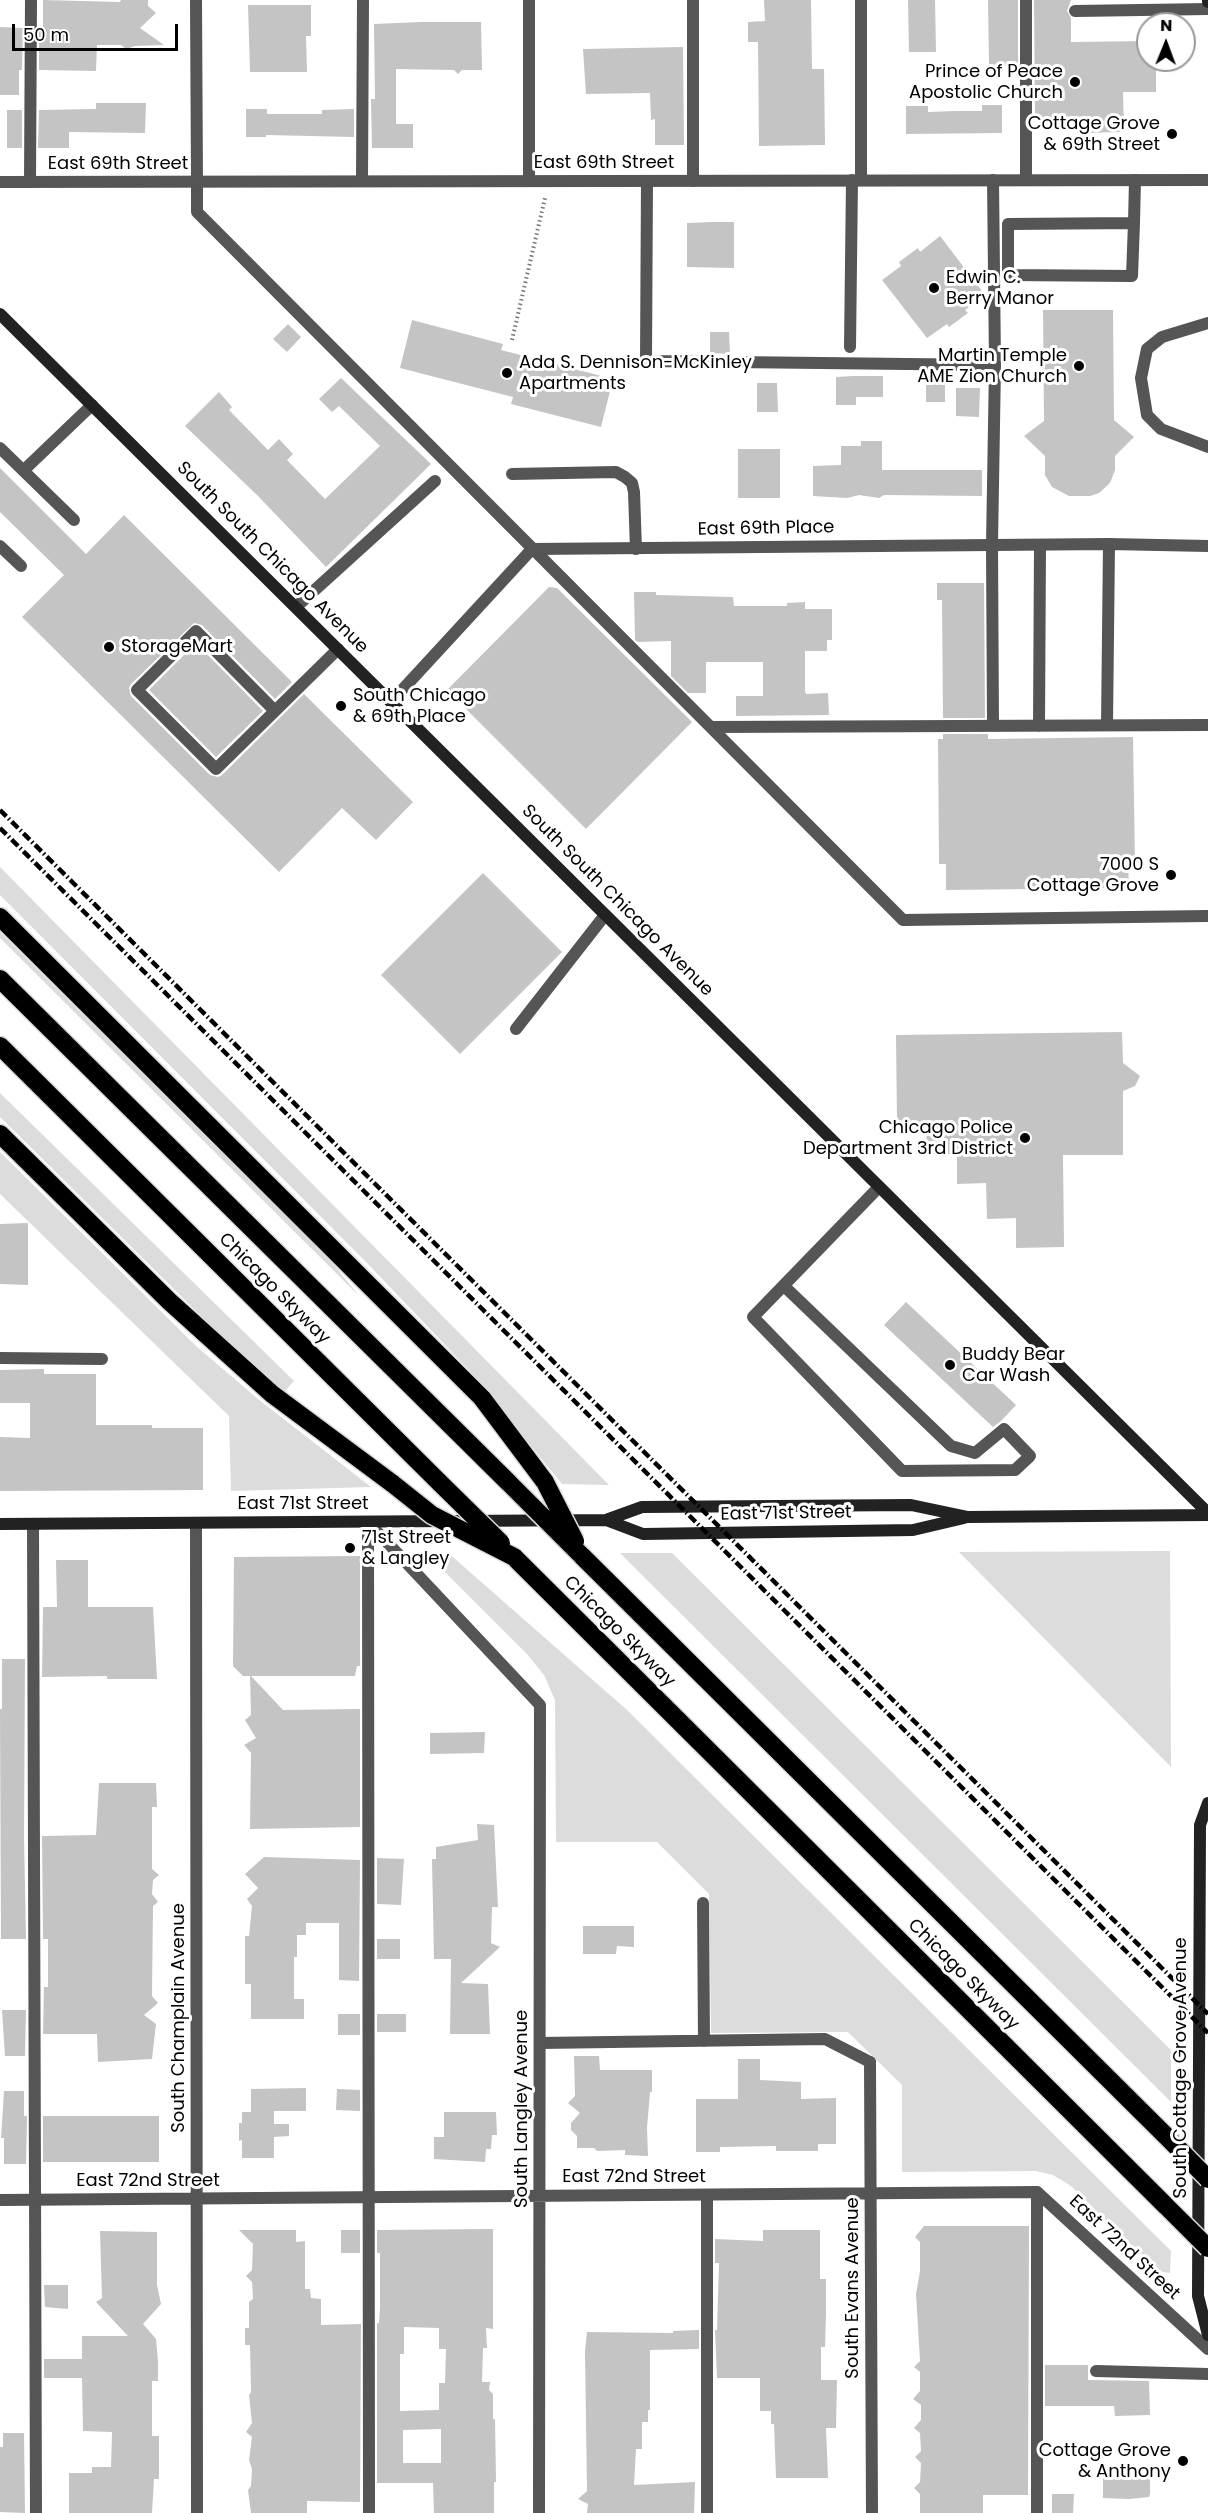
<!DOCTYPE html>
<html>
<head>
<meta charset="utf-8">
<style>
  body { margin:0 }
  #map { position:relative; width:1208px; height:2513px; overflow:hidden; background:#fff; font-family:Poppins,sans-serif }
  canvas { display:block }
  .north { position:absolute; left:1136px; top:12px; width:60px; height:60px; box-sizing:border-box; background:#fff; border:2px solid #999; border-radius:50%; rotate:1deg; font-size:16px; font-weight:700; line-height:24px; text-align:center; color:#000 }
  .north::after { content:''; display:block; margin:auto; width:21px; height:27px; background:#000; clip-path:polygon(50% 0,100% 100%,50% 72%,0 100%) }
  .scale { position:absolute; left:12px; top:24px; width:166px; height:27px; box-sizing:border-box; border:3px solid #000; border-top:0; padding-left:8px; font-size:18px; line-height:21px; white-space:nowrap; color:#000; -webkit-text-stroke:4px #fff; paint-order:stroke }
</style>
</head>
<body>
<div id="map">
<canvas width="1208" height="2513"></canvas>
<div class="north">N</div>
<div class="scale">50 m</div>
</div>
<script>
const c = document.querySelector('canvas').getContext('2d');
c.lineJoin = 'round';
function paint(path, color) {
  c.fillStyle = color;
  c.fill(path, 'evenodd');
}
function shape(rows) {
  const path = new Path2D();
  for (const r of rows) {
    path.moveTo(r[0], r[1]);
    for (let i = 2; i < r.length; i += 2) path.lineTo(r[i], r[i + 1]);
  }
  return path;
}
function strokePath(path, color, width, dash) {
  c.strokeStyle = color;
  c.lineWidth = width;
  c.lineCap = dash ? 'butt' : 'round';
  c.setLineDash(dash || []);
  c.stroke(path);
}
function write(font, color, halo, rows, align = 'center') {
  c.font = font + ' Poppins,sans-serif';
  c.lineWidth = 6;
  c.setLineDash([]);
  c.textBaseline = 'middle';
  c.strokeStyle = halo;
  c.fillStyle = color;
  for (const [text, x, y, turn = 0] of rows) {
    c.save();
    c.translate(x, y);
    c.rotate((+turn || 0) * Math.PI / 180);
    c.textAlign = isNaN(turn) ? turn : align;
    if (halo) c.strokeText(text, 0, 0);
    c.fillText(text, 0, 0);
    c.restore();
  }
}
const green = shape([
  [0,867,609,1485,562,1484,469,1370,367,1263,0,895],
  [0,932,331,1261,359,1296,0,938],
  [0,1093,294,1381,284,1392,213,1331,193,1308,0,1117],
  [0,1152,196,1346,258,1399,371,1487,231,1491,229,1416,0,1194],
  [446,1551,627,1710,1167,2247,1171,2251,1170,2273,1158,2271,1071,2186,1053,2175,1036,2171,902,2172,902,2085,848,2032,711,2033,709,1894,657,1842,556,1842,555,1700,544,1675,527,1654,443,1570,441,1564],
  [1170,1551,1171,1767,959,1552],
  [620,1553,672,1553,1171,2050,1171,2102]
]);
const building = shape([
  [43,0,120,2,121,0,148,0,148,6,156,13,140,28,164,45,135,46,126,49,121,45,97,45,96,71,39,70,39,28,43,28],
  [764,0,811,0,812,69,824,69,825,145,759,146,758,42,748,42,748,22,765,21],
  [908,0,935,0,936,52,909,52],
  [988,0,1018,0,1018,65,989,66],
  [1034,0,1071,0,1067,11,1071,18,1071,42,1148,41,1148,60,1156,60,1156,92,1123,92,1124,132,1077,133,1077,119,1035,119],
  [248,5,311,5,311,36,306,36,307,72,250,72],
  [421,22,481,22,482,70,462,70,458,74,454,70,396,69,396,124,413,124,413,148,372,148,371,99,375,99,374,24],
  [0,27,23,28,22,70,19,70,19,95,0,95],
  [683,47,684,145,655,145,655,119,651,120,650,93,586,94,583,49],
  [96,103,146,103,145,133,69,132,69,148,38,148,39,110,96,109],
  [982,105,1002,105,1002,133,906,134,906,106,928,106,928,112,955,111,982,111],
  [246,109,267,109,267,114,322,114,322,110,354,109,354,137,266,135,266,137,246,137],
  [7,110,22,110,22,148,7,148],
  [712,222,734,222,734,268,687,267,687,223],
  [940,236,985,295,965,310,968,313,949,327,947,324,927,338,882,280,901,266,899,262,918,248,920,252],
  [1043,310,1113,310,1114,420,1134,437,1115,456,1115,470,1110,483,1099,493,1090,496,1069,496,1052,487,1045,475,1045,456,1024,436,1044,421],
  [412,320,503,344,501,350,613,379,601,427,511,404,513,397,400,368],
  [288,324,301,337,287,352,273,339],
  [710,332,729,332,730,354,710,353],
  [853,376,883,376,883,397,856,397,856,405,836,405,836,377],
  [341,378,431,464,326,567,258,496,185,426,219,392,232,407,229,410,268,450,279,439,293,454,287,460,325,499,380,446,339,406,332,412,319,399],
  [926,382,945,382,945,402,926,402],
  [757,383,777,383,778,412,757,412],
  [956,388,980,388,979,417,956,416],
  [861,441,882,441,882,470,982,470,982,496,884,495,879,498,859,495,847,498,813,496,813,466,841,465,841,446,861,446],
  [738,449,780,449,780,498,738,498],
  [0,468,86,554,124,515,292,682,275,699,202,625,194,623,131,684,129,688,131,696,210,775,218,777,222,775,304,694,413,802,376,840,342,808,279,872,22,617,64,575,0,512],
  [937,583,984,583,985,718,943,718,942,600,937,600],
  [549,587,557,588,692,722,586,829,447,690],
  [634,592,656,592,656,595,733,597,734,606,787,606,787,603,805,602,805,609,832,609,832,640,827,640,827,651,805,651,805,691,806,694,828,693,829,715,736,716,736,696,763,696,763,662,706,662,706,693,688,693,671,676,671,641,638,642,635,640],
  [196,643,263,711,216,757,149,690],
  [943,734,988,734,988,739,1133,737,1135,863,1128,863,1129,888,946,890,946,864,939,864,938,739,943,739],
  [483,873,562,952,460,1054,381,975],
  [1122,1032,1123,1063,1140,1076,1135,1086,1123,1091,1123,1155,1063,1155,1064,1247,1016,1248,1016,1218,987,1219,986,1183,957,1184,957,1154,927,1154,926,1123,897,1123,896,1035],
  [28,1223,28,1285,0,1284,0,1224],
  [906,1302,1016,1405,1001,1421,993,1427,884,1325],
  [44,1369,44,1374,96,1374,96,1425,152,1425,152,1428,203,1428,203,1490,0,1491,0,1437,30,1438,30,1403,0,1403,0,1370],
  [360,1556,360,1666,357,1666,355,1676,251,1676,283,1710,360,1709,360,1827,250,1829,251,1753,244,1745,256,1738,245,1720,251,1715,250,1676,243,1676,233,1666,234,1557],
  [56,1560,88,1560,88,1607,153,1607,157,1679,107,1679,107,1676,42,1677,43,1607,57,1607],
  [2,1659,25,1659,24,1836,26,1939,1,1939,0,1709,2,1709],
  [485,1732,484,1753,430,1754,430,1733],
  [99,1783,156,1783,157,1807,152,1807,152,1869,159,1875,153,1880,152,1894,158,1902,153,1906,152,1996,158,2003,144,2015,156,2024,152,2059,98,2062,97,2034,43,2034,44,1987,48,1987,48,1939,43,1939,42,1836,96,1835],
  [477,1824,494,1825,498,1907,492,1907,491,1943,500,1947,461,1983,488,1984,490,2034,450,2034,451,1959,434,1959,432,1859,436,1859,436,1847,478,1840],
  [264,1857,360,1860,359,1981,339,1980,339,1923,306,1923,306,1935,297,1935,297,1957,294,1957,294,1999,304,1999,304,2019,251,2019,251,1984,245,1984,245,1936,249,1936,252,1906,247,1899,258,1888,245,1874],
  [377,1858,404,1859,401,1905,377,1904],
  [583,1926,634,1926,634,1947,617,1946,616,1954,583,1954],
  [377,1939,400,1939,400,1959,377,1959],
  [2,2010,26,2010,25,2056,5,2056],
  [338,2014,360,2014,360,2035,338,2035],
  [377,2014,406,2014,406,2032,377,2032],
  [574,2056,599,2056,600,2070,652,2070,652,2092,650,2092,647,2128,648,2156,625,2155,625,2150,597,2151,594,2148,577,2148,577,2136,571,2130,571,2123,580,2113,568,2103,575,2096],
  [738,2059,760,2059,760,2080,801,2082,801,2099,836,2098,836,2144,818,2144,818,2151,776,2151,776,2146,720,2147,720,2152,696,2152,696,2099,738,2099],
  [306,2088,306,2111,274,2111,274,2124,289,2124,289,2136,274,2137,274,2158,242,2158,242,2140,239,2141,239,2123,242,2123,242,2112,251,2112,251,2089],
  [337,2089,360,2090,360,2111,336,2110],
  [4,2091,24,2091,24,2116,27,2116,26,2164,4,2164,4,2138,1,2138],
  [444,2112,496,2112,497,2135,492,2135,491,2149,486,2149,485,2162,434,2159,434,2137,444,2137],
  [43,2116,159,2116,159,2162,43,2162],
  [924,2226,1029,2226,1028,2495,983,2495,983,2513,920,2513,920,2494,914,2488,920,2482,921,2463,915,2457,921,2451,920,2433,914,2428,921,2420,921,2405,913,2399,920,2391,920,2372,914,2367,920,2361,916,2294,920,2271,920,2242,915,2237],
  [493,2229,493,2329,486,2328,487,2348,483,2348,482,2382,490,2382,489,2390,493,2394,493,2419,495,2419,496,2482,494,2482,494,2513,434,2513,433,2483,377,2483,377,2323,379,2323,380,2308,380,2253,377,2253,377,2230],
  [404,2327,439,2328,439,2349,446,2349,445,2383,439,2383,439,2410,400,2411,400,2354,404,2354],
  [441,2429,441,2463,403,2463,403,2430],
  [239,2230,296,2230,296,2242,305,2241,305,2289,310,2289,311,2298,321,2299,321,2325,361,2324,360,2502,307,2501,307,2513,251,2513,248,2490,251,2486,252,2469,249,2460,252,2437,246,2432,252,2423,249,2395,251,2392,250,2345,245,2345,245,2328,249,2328,249,2302,253,2299,252,2282,246,2276,252,2270,253,2244],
  [341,2230,360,2230,360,2253,341,2253],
  [763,2230,820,2230,820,2279,826,2279,826,2314,825,2347,821,2347,821,2380,837,2380,836,2428,826,2428,828,2478,776,2478,774,2424,771,2424,771,2411,760,2411,760,2378,717,2378,715,2330,717,2330,719,2263,715,2263,715,2239,763,2241],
  [100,2231,157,2232,157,2285,161,2304,143,2324,156,2339,158,2361,158,2381,152,2381,152,2436,159,2436,159,2479,154,2479,152,2513,69,2513,69,2473,92,2473,92,2467,111,2467,112,2432,83,2431,82,2378,44,2378,44,2359,82,2359,82,2336,128,2336,96,2302,102,2298],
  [44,2285,68,2285,68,2309,45,2307],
  [699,2330,699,2349,650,2350,650,2410,648,2410,648,2422,642,2422,642,2449,636,2449,634,2485,695,2482,694,2513,587,2513,588,2504,578,2499,587,2491,585,2351,587,2332,673,2333,673,2331],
  [1045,2365,1088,2365,1088,2380,1149,2381,1150,2415,1115,2416,1114,2406,1045,2406],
  [3,2433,24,2433,25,2513,0,2512,0,2447,3,2447],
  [1115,2476,1150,2476,1150,2494,1149,2497,1129,2499,1103,2498,1103,2478],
  [1052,2494,1074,2494,1073,2513,1052,2513]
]);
const path = shape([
  [512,340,545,198]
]);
const service = shape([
  [693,0,693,181],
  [1026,0,1026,180],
  [1075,11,1208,9],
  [993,180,995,365,992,545,993,726],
  [362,181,363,0],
  [647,181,646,361,995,365],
  [30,182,31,0],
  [197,182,197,212,903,920,1208,916],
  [1134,223,1008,224,1008,275,1132,276,1134,223,1135,180],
  [1208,323,1162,337,1147,349,1141,378,1147,415,1161,429,1208,447],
  [850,347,852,180],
  [0,448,74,520],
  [24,470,92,405],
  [512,474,616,472,625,477,632,483,634,492,636,549],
  [0,546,21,566],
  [296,607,435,481],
  [275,711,196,631,137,690,216,769,338,649],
  [1107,725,1109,544],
  [1039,726,1040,545],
  [711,727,1208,725],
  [516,1029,605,915],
  [784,1286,951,1446,975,1453,1004,1429,1030,1456,1015,1470,902,1471,753,1317,879,1187],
  [0,1358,102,1359],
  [368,1522,369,2513],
  [33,1524,36,2513],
  [703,1903,704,2041],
  [540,2043,825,2039,870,2062],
  [1037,2192,1037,2513],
  [1096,2371,1208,2374],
  [707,2513,707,2195]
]);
const minor = shape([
  [196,0,197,182],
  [529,0,529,181],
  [861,0,861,180],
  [0,182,1208,180],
  [391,702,532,549,1109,544,1208,546],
  [368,1522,540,1705,539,2513],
  [196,1523,197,2513],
  [870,2062,872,2513],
  [0,2200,1037,2192,1208,2349]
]);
const secondary = shape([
  [1208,0,1208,2],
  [0,314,1208,1513],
  [606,1520,643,1534,913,1530,964,1518],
  [0,1524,606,1520,642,1507,911,1505,968,1517,1208,1515],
  [1208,1803,1200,1825,1198,2296,1208,2335]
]);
const motorway = shape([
  [0,917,482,1398,545,1482],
  [0,979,509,1483],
  [0,1046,440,1483],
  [0,1134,169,1301,272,1394,393,1484],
  [582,1556,1167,2137],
  [514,1557,1166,2206]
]);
const rail = shape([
  [0,810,1208,2014],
  [0,828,1208,2033]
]);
const motorwayBridge = shape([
  [545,1482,575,1541],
  [440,1483,501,1543],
  [509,1483,582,1556],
  [393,1484,432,1515,514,1557],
  [1167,2137,1208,2179],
  [1166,2206,1208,2248]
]);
const markers = [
  [1075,82,6,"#000"],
  [1172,134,6,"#000"],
  [934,288,6,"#000"],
  [1079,366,6,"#000"],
  [507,373,6,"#000"],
  [109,647,6,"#000"],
  [341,706,6,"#000"],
  [1171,875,6,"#000"],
  [1025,1138,6,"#000"],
  [950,1365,6,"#000"],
  [350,1548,6,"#000"],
  [1183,2461,6,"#000"]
];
const poiNames = [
  ["Prince of Peace",1063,72],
  ["Apostolic Church",1063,93],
  ["Cottage Grove",1160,124],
  ["& 69th Street",1160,145],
  ["Edwin C.",946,278,"left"],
  ["Berry Manor",946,299,"left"],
  ["Martin Temple",1067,356],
  ["AME Zion Church",1067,377],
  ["Ada S. Dennison-McKinley",519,363,"left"],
  ["Apartments",519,384,"left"],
  ["StorageMart",121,647,"left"],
  ["South Chicago",353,696,"left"],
  ["& 69th Place",353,717,"left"],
  ["7000 S",1159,865],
  ["Cottage Grove",1159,886],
  ["Chicago Police",1013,1128],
  ["Department 3rd District",1013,1149],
  ["Buddy Bear",962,1355,"left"],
  ["Car Wash",962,1376,"left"],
  ["71st Street",362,1538,"left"],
  ["& Langley",362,1559,"left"],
  ["Cottage Grove",1171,2451],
  ["& Anthony",1171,2472]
];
const streetNames = [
  ["East 69th Street",604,163],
  ["East 69th Street",118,164],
  ["East 69th Place",766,529,-1],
  ["South South Chicago Avenue",272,558,45],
  ["South South Chicago Avenue",617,901,45],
  ["Chicago Skyway",274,1289,45],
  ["East 71st Street",303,1504],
  ["East 71st Street",786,1514,-1],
  ["Chicago Skyway",619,1632,45],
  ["Chicago Skyway",963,1975,45],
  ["South Champlain Avenue",179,2018,-90],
  ["South Cottage Grove Avenue",1181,2068,-90],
  ["South Langley Avenue",522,2109,-90],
  ["East 72nd Street",634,2177],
  ["East 72nd Street",148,2181],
  ["East 72nd Street",1124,2248,43],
  ["South Evans Avenue",853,2288,-90]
];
paint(green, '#dcdcdc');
paint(building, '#c4c4c4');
strokePath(motorway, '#dbdbdb', 21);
strokePath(path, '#777', 4, [1.5, 3]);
strokePath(service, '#555', 12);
strokePath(minor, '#555', 12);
strokePath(secondary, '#222', 12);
strokePath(motorway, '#000', 18);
strokePath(rail, '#000', 4.5, [9, 3, 1.5, 3]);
strokePath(motorwayBridge, '#dbdbdb', 21, []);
strokePath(motorwayBridge, '#000', 18);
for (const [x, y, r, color] of markers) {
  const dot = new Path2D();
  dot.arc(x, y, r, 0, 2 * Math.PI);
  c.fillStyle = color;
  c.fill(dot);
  strokePath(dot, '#fff', 2);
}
write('18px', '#000', '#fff', poiNames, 'right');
write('18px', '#000', '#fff', streetNames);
</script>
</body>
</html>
